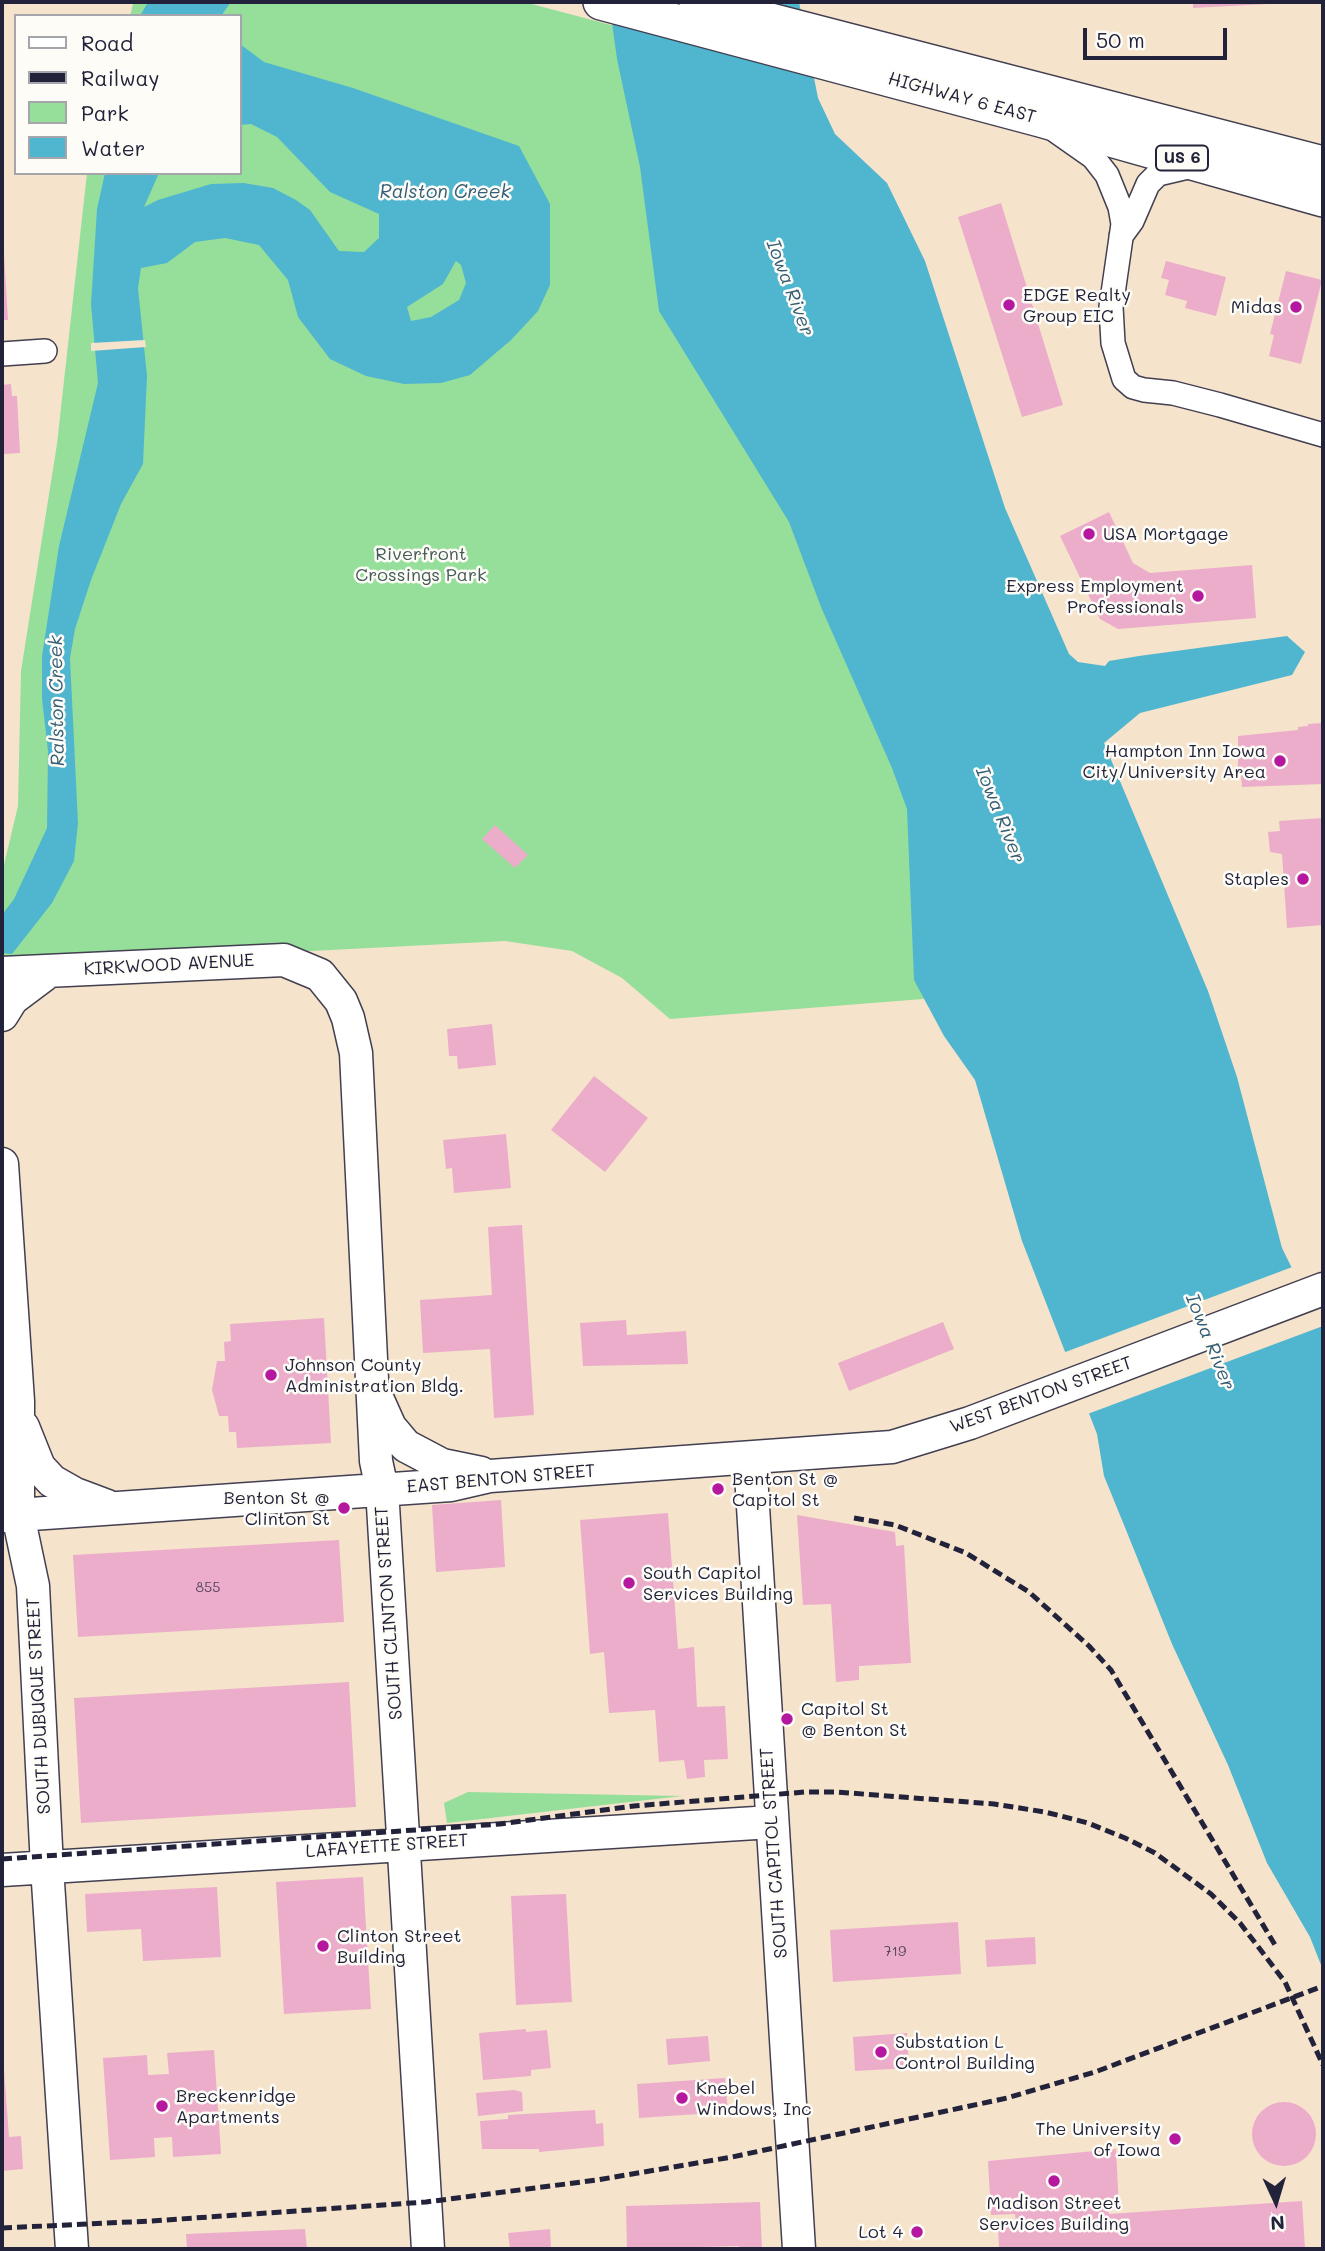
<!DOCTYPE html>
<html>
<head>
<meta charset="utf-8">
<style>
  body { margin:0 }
  #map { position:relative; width:1325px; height:2251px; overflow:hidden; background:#f5e3cb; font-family:Mali,sans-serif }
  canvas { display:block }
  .frame { position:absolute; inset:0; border:4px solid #22223b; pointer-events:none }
  .legend { position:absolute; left:14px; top:14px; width:228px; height:161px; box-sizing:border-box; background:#fdfcf7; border:2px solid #a5a5ac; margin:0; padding:9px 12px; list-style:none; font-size:21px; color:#22223b }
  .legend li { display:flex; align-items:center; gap:14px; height:35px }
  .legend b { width:35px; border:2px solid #a5a5ac }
  .north { position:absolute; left:1241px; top:2167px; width:70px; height:70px; -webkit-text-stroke:5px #fdfcf7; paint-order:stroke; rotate:176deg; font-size:19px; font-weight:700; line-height:28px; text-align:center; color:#22223b }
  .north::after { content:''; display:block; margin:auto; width:24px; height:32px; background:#22223b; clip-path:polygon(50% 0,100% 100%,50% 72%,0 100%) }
  .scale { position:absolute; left:1083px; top:28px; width:144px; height:32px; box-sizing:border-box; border:4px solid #22223b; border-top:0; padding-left:9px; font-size:21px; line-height:24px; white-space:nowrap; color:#22223b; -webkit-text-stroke:5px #fdfcf7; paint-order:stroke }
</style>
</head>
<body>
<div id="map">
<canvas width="1325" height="2251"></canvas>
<div class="frame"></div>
<ul class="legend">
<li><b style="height:9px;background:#fff"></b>Road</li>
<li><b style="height:9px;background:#22223b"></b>Railway</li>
<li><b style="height:19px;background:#95df9b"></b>Park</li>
<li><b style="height:19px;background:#50b6cf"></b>Water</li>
</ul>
<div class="north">N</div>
<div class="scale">50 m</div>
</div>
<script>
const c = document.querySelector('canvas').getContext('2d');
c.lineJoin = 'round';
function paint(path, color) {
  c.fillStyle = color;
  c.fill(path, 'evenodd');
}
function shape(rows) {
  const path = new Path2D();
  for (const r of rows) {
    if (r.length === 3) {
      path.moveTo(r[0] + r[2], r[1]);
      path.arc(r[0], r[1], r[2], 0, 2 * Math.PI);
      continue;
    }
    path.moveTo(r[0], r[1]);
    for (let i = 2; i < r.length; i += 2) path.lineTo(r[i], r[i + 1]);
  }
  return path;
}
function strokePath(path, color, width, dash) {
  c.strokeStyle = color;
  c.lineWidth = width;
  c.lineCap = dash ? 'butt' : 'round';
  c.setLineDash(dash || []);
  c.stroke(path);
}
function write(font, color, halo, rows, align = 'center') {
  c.font = font + ' Mali,sans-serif';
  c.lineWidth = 5;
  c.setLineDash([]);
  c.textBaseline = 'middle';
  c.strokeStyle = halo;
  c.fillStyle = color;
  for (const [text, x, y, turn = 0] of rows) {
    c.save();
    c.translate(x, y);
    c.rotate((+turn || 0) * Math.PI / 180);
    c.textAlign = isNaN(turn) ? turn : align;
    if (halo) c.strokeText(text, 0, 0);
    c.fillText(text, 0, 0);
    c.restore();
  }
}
const green = shape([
  [127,2,524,2,645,34,909,735,948,997,670,1019,622,978,572,951,505,941,2,967,2,873,18,806,21,671,57,444,87,173,240,173,240,16,130,16,133,4],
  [468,1792,682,1796,447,1823,444,1803]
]);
const water = shape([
  [148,2,231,2,221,16,140,16],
  [609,2,799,2,818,98,835,134,887,183,925,261,1005,508,1069,654,1078,662,1105,666,1109,661,1139,656,1287,636,1305,652,1292,675,1140,713,1104,743,1208,991,1237,1077,1282,1248,1323,1331,1323,1970,1310,1937,1267,1863,1228,1765,1172,1644,1124,1525,1104,1476,1097,1434,1022,1241,975,1080,944,1036,914,980,907,809,892,768,821,607,789,522,659,311,640,167,617,59],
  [240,44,264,62,353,88,519,146,550,204,550,285,538,311,511,340,470,375,441,383,404,384,366,376,330,359,298,317,288,280,259,245,225,238,195,242,167,263,141,268,138,288,147,376,143,464,121,504,91,580,75,629,70,658,78,823,74,861,52,903,12,954,2,953,2,915,14,899,47,828,48,751,42,699,42,656,59,546,98,383,91,304,97,209,105,173,159,173,144,207,158,200,211,184,244,183,273,188,296,200,310,210,339,251,364,252,379,238,379,214,330,192,277,137,251,124,240,125],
  [456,261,461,265,466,283,459,300,431,317,411,321,407,307,443,284]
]);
const pier = shape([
  [145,340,146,347,91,351,91,343],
  [1295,1266,1323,1326,1085,1415,1060,1354]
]);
const building = shape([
  [1193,2,1268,2,1268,4,1193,8],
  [1001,203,1063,405,1022,417,958,217],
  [2,254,4,254,8,320,2,320],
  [1166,261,1226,277,1216,316,1185,308,1187,301,1165,295,1169,280,1161,278],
  [1286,271,1322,280,1301,364,1269,356,1274,335,1270,334],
  [11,384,12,396,17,396,20,453,2,454,2,385],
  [1109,512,1133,563,1150,573,1252,565,1256,618,1118,629,1100,619,1060,536],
  [1323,723,1323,784,1242,787,1241,775,1238,775,1238,736,1298,730,1298,727,1308,726,1308,724],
  [1323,818,1323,925,1287,928,1282,854,1270,852,1268,832,1280,831,1279,821],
  [495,825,528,855,515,868,482,839],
  [492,1024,496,1065,458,1069,457,1056,449,1056,447,1029],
  [594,1076,648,1118,605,1172,551,1130],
  [506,1134,511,1188,454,1193,452,1168,446,1169,443,1140],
  [522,1225,534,1415,494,1418,490,1349,423,1353,420,1300,492,1295,488,1227],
  [324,1318,331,1443,237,1448,236,1432,229,1432,228,1416,219,1416,212,1390,217,1361,225,1361,224,1342,231,1341,230,1324],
  [626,1320,627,1335,686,1331,688,1364,583,1366,580,1323],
  [943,1322,954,1349,849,1391,838,1363],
  [501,1500,505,1567,436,1572,432,1505],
  [668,1513,678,1649,694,1647,697,1707,725,1706,728,1759,704,1760,705,1777,687,1779,684,1760,659,1762,655,1710,609,1713,604,1652,590,1654,580,1520],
  [797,1515,895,1532,896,1546,904,1545,911,1663,859,1666,859,1680,836,1682,831,1604,803,1605],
  [339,1540,344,1622,78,1637,73,1555],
  [349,1682,356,1807,81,1823,74,1698],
  [363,1877,371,2009,284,2014,276,1882],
  [217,1887,221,1957,143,1961,141,1929,87,1932,85,1894],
  [566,1894,572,2002,516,2005,511,1896],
  [958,1922,961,1974,833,1982,830,1930],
  [1035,1937,1036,1964,987,1967,985,1940],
  [526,2029,526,2032,547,2030,551,2068,531,2070,531,2076,483,2080,479,2033],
  [907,2033,909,2068,855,2071,853,2037],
  [708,2036,710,2061,668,2065,666,2039],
  [2,2043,9,2137,21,2136,23,2169,2,2171],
  [214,2050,221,2154,173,2157,172,2137,154,2138,155,2157,110,2160,103,2058,147,2055,148,2075,169,2074,167,2053],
  [725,2078,728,2112,639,2118,637,2084],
  [514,2090,522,2092,523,2111,478,2116,476,2093],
  [1284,2134,32],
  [595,2110,596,2124,603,2123,604,2146,539,2152,539,2149,482,2149,480,2121,508,2119,508,2115],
  [1116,2149,1119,2208,1108,2208,1109,2214,1302,2201,1305,2249,999,2249,998,2224,1016,2223,1015,2214,991,2215,988,2161],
  [760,2202,762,2249,739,2249,739,2246,627,2249,626,2206],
  [305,2229,307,2249,187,2249,186,2234],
  [550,2229,551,2249,510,2249,508,2233]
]);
const street = shape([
  [1056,131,1093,157,1107,175,1120,207,1123,224,1111,307,1113,343,1124,379,1133,387,1144,390,1173,393,1220,405,1323,435],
  [1121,236,1132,221,1148,184,1158,174,1192,166],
  [2,354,45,351]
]);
const secondary = shape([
  [2,973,284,960,320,975,341,1001,348,1018,356,1053,376,1461,382,1489,428,2249],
  [2,1015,12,999,48,972],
  [2,1164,18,1401,18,1515,33,1586,47,1867,72,2249],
  [377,1398,390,1427,406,1446,442,1465,481,1473],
  [23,1427,39,1467,52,1481,75,1494,107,1506],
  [750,1458,799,2249],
  [2,1516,451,1485,490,1476,892,1447,970,1423,1323,1289],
  [2,1870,772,1822]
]);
const primary = shape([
  [601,2,1040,119,1323,199],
  [697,2,1323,164]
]);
const rail = shape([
  [854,1518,895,1525,966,1553,1029,1592,1089,1646,1111,1670,1275,1945],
  [2,1859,500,1824,634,1806,805,1792,836,1792,994,1804,1045,1812,1088,1823,1125,1838,1155,1853,1211,1894,1240,1923,1285,1982,1323,2065],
  [2,2228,151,2221,426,2202,597,2180,732,2157,1007,2098,1095,2072,1323,1986]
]);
const markers = [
  [1009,305,7,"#b5179e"],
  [1296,307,7,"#b5179e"],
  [1089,534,7,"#b5179e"],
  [1198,596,7,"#b5179e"],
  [1280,761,7,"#b5179e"],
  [1303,879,7,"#b5179e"],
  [271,1375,7,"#b5179e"],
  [718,1489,7,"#b5179e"],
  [344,1508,7,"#b5179e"],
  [629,1583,7,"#b5179e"],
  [787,1719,7,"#b5179e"],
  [323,1946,7,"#b5179e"],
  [881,2052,7,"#b5179e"],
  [682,2098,7,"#b5179e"],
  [162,2106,7,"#b5179e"],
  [1175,2139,7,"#b5179e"],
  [1054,2181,7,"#b5179e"],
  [917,2232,7,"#b5179e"]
];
const numberNames = [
  ["855",208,1588],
  ["719",895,1952]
];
const shields = [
  [1182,158,52]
];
const shieldNames = [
  ["US 6",1182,158]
];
const streetNames = [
  ["HIGHWAY 6 EAST",962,98,15],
  ["KIRKWOOD AVENUE",169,965,-3],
  ["WEST BENTON STREET",1041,1395,-20],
  ["EAST BENTON STREET",501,1479,-5],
  ["SOUTH CLINTON STREET",389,1613,-94],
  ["SOUTH DUBUQUE STREET",39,1706,-93],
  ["LAFAYETTE STREET",387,1846,-4],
  ["SOUTH CAPITOL STREET",774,1853,-94]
];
const poiNames = [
  ["EDGE Realty",1023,295],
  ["Group EIC",1023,316],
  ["Midas",1282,307,"right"],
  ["USA Mortgage",1103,534],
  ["Express Employment",1184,586,"right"],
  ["Professionals",1184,607,"right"],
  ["Hampton Inn Iowa",1266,751,"right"],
  ["City/University Area",1266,772,"right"],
  ["Staples",1289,879,"right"],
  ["Johnson County",285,1365],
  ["Administration Bldg.",285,1386],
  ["Benton St @",732,1479],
  ["Capitol St",732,1500],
  ["Benton St @",330,1498,"right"],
  ["Clinton St",330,1519,"right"],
  ["South Capitol",643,1573],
  ["Services Building",643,1594],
  ["Capitol St",801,1709],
  ["@ Benton St",801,1730],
  ["Clinton Street",337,1936],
  ["Building",337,1957],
  ["Substation L",895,2042],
  ["Control Building",895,2063],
  ["Knebel",696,2088],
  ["Windows, Inc",696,2109],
  ["Breckenridge",176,2096],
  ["Apartments",176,2117],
  ["The University",1161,2129,"right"],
  ["of Iowa",1161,2150,"right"],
  ["Madison Street",1054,2203,"center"],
  ["Services Building",1054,2224,"center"],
  ["Lot 4",903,2232,"right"]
];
const parkNames = [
  ["Riverfront",421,554],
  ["Crossings Park",421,575]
];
const waterNames = [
  ["Ralston Creek",445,192],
  ["Iowa River",790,288,69],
  ["Ralston Creek",57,701,-91],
  ["Iowa River",1000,815,68],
  ["Iowa River",1210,1342,68]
];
paint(green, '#95df9b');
paint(water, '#50b6cf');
paint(pier, '#f5e3cb');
paint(building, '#ecadca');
strokePath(street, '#423f51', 26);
strokePath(secondary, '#423f51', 35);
strokePath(primary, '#423f51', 38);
strokePath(street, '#fff', 23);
strokePath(secondary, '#fff', 32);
strokePath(primary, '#fff', 35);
strokePath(rail, '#22223b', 5, [10, 5]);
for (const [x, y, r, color] of markers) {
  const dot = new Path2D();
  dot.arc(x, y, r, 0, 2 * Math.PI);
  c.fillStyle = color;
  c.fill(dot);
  strokePath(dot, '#fdfcf7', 2.5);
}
write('14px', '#54455f', null, numberNames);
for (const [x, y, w] of shields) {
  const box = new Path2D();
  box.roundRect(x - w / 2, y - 12.5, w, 25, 5);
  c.fillStyle = '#fdfcf7';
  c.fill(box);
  strokePath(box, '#22223b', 2);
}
write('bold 16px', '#22223b', null, shieldNames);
write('18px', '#22223b', '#fdfcf7', streetNames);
write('18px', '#22223b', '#fdfcf7', poiNames, 'left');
write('18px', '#445b58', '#fdfcf7', parkNames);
write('italic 19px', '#345d76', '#fdfcf7', waterNames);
</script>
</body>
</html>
